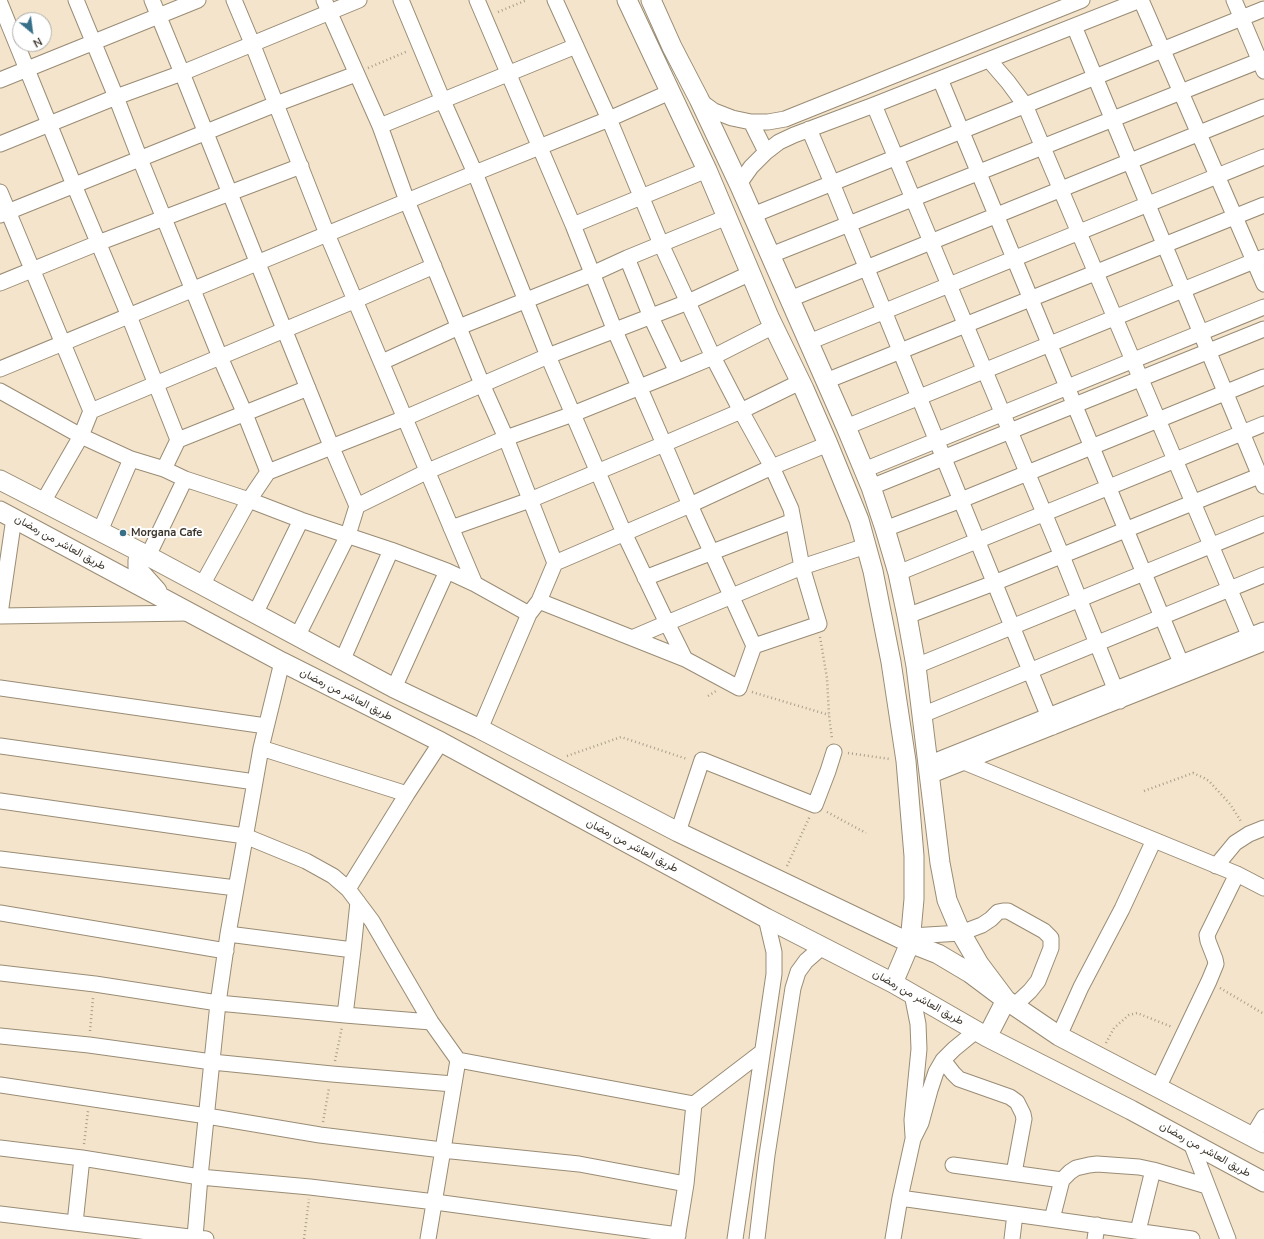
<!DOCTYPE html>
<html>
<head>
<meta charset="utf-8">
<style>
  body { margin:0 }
  #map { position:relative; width:1264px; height:1239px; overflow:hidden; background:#f3e4cb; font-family:"Nunito Sans",sans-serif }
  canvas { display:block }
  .north { position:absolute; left:12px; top:12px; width:40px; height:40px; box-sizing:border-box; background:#fff; border:1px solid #b0aeaa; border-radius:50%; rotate:151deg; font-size:11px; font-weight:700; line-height:16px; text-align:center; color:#3a342b }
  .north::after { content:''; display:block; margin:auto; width:14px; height:18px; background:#376f89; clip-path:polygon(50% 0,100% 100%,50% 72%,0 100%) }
</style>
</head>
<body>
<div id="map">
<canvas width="1264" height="1239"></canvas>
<div class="north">N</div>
</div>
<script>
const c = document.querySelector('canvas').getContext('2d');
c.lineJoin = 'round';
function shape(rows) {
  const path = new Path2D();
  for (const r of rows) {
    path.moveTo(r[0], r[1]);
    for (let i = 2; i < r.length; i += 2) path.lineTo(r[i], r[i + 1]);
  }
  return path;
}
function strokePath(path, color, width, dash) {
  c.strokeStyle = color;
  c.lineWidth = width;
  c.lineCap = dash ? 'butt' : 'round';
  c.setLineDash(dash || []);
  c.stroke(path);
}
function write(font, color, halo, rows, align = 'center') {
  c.font = font + ' "Nunito Sans",Vazirmatn,sans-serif';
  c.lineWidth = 4;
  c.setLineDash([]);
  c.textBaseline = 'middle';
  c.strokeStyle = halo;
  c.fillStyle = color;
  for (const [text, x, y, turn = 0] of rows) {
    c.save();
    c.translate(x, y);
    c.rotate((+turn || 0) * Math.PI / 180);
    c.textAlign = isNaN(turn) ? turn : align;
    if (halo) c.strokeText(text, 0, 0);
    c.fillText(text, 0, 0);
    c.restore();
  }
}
const path = shape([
  [498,12,527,0],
  [368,68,408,51],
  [820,637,827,678,829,715,832,739],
  [752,692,829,715],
  [708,696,716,691],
  [848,753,890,759],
  [567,756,621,737,687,759],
  [1144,791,1193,773,1204,778,1209,781,1230,804,1242,823],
  [827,812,866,833],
  [787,866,810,816],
  [1220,988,1264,1014],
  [90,1031,93,998],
  [1106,1043,1114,1028,1129,1015,1137,1013,1172,1027],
  [335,1061,342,1027],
  [323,1122,329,1088],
  [84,1144,88,1111],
  [304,1239,309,1199]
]);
const minor = shape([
  [76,0,116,97,140,159,220,357,245,414,268,472],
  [152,0,182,73,284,329,332,448,357,506,348,535,297,637],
  [234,0,252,43,327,234,475,584],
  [324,0,380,126,407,201,482,384,506,438,555,563],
  [401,0,443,101,475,173,548,356,624,533,667,623,685,659,739,688,754,646,690,505,664,444,615,331,573,225,477,0],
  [555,0,609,119,661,244,713,357,741,411,772,467,791,509,802,567,819,624,754,646],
  [1141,0,1264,284],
  [1234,0,1264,71],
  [0,3,74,185,129,316,178,440],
  [1074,26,1264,486],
  [989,60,1008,82,1025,105,1249,635],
  [940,79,1181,663],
  [0,80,198,0],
  [699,100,714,111,732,118,751,122,768,122,785,119,1082,0],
  [874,105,1062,556,1120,701],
  [751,122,766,152],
  [380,126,576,46],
  [809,129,832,183,1053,727],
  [0,144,116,97,182,73,359,0],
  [739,184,751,167,766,152,779,142,794,135,874,105,1140,0],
  [0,192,91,411,81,436,43,502],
  [0,215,276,104,356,74],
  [753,215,1264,9],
  [573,225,707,170],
  [771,255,1264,59],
  [627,258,651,317,677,372],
  [0,283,98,243,301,166],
  [790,299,1264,107],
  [809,342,1264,157],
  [382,362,459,327,592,274,627,258,727,217],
  [0,369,475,173,609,119,670,92],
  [826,381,1264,205],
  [0,391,81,436,131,459,164,469,185,479,249,500,301,520,391,550,447,571,475,584,529,614],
  [91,411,356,300,434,266],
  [846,427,1264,257],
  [164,469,178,440,308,388],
  [864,470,1264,307],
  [871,487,1264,329],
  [357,506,428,471,506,438,573,414,677,372,713,357,774,326],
  [451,528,530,500,664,444,741,411,800,382],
  [885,529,961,500,1264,377],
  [100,531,131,459],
  [148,556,185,479],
  [898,573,1264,424],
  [645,578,793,521],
  [202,585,249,500,268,472,405,418,548,356,688,302,751,273],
  [539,601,685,659],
  [0,614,14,518],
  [255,614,301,520],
  [0,616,189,613],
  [907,616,994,583,1264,474],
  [632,638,667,623,802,567,866,546],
  [342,661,391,550],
  [916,666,1264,524],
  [0,688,266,726],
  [394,688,447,571],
  [922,715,1264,575],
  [480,729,529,614,539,601,555,563,690,505,772,467,828,444],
  [0,746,255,782],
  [261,748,407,794,441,742],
  [959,760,1237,874,1264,888],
  [928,764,1264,630],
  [929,776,1264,643],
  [0,801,245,836,306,861,333,876,348,889,372,921,431,1022,458,1060,428,1239],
  [678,832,702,760,815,805,828,771,834,752],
  [0,859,236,888],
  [1216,866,1235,843,1249,834,1264,828],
  [348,889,407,794],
  [0,913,226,951],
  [228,934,353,950,345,1015],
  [911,936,961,933,982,925,991,919,998,912,1003,911,1008,911,1044,931,1051,938,1051,948,1038,981,1030,991,1014,1006],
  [353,950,358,902],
  [0,973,95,984,218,1003,345,1015,431,1022],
  [912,994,918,1024,919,1049,912,1120,913,1136],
  [0,1036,89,1045,212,1062,332,1074,453,1084],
  [1059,1036,1081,987,1122,909,1154,840],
  [458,1060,694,1104,686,1184,677,1239],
  [943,1060,953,1073,959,1079,1010,1097,1017,1102,1023,1114,1024,1119,1014,1173],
  [0,1085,207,1116,320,1135,442,1150,579,1164,686,1184],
  [1158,1088,1209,981,1216,964,1215,959,1208,941,1207,935,1237,874],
  [694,1104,762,1052],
  [1252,1137,1264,1117],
  [1191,1143,1228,1239],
  [0,1148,82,1158,200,1177,310,1187,435,1202,678,1235],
  [953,1165,1062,1180],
  [900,1198,913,1139,921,1123,930,1090,936,1072,943,1060,954,1049,976,1031],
  [0,1214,206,1239],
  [1052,1219,1062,1180,1070,1172,1076,1168,1089,1165,1097,1164,1139,1167,1153,1170,1207,1186],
  [75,1223,82,1158],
  [1138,1231,1153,1170],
  [195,1237,200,1177,218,1003,228,934,261,748,282,662],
  [735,1239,774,974,774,952,766,918],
  [757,1239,767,1155,793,988,798,972,806,961,822,947],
  [893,1239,900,1198,1192,1239],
  [1012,1239,1015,1214],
  [1095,1239,1097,1225]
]);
const major = shape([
  [627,0,707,170,769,317,804,389,828,444,859,520,873,571,891,662,906,761,914,856,914,899,910,943,893,983],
  [651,0,672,47,699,99,739,184,846,427,871,487,885,529,898,573,907,616,916,666,940,863,947,900,961,933,979,964,1006,1000,987,1037],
  [0,480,148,556,394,688,480,729,678,832,910,943,938,954,970,973,1006,1000,1059,1036,1264,1143],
  [0,511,282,662,441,742,766,918,893,983,987,1037,1131,1110,1264,1182],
  [143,554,138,560,138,567,139,571,157,591]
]);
const markers = [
  [123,533,4,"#376f89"]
];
const poiNames = [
  ["Morgana Cafe",131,533]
];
const streetNames = [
  ["طريق العاشر من رمضان",60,543,29],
  ["طريق العاشر من رمضان",346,695,27],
  ["طريق العاشر من رمضان",632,846,28],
  ["طريق العاشر من رمضان",918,998,29],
  ["طريق العاشر من رمضان",1205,1150,29]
];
strokePath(minor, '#9a8c75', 17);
strokePath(major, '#9a8c75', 21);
strokePath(path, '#aa9f8c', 2.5, [1, 3]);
strokePath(minor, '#fff', 15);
strokePath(major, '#fff', 19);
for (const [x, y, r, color] of markers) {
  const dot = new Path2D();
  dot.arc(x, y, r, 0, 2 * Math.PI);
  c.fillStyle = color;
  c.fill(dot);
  strokePath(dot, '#fff', 1.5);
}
write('bold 11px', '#3a342b', '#fff', poiNames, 'left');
write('11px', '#3a342b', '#fff', streetNames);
</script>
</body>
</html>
